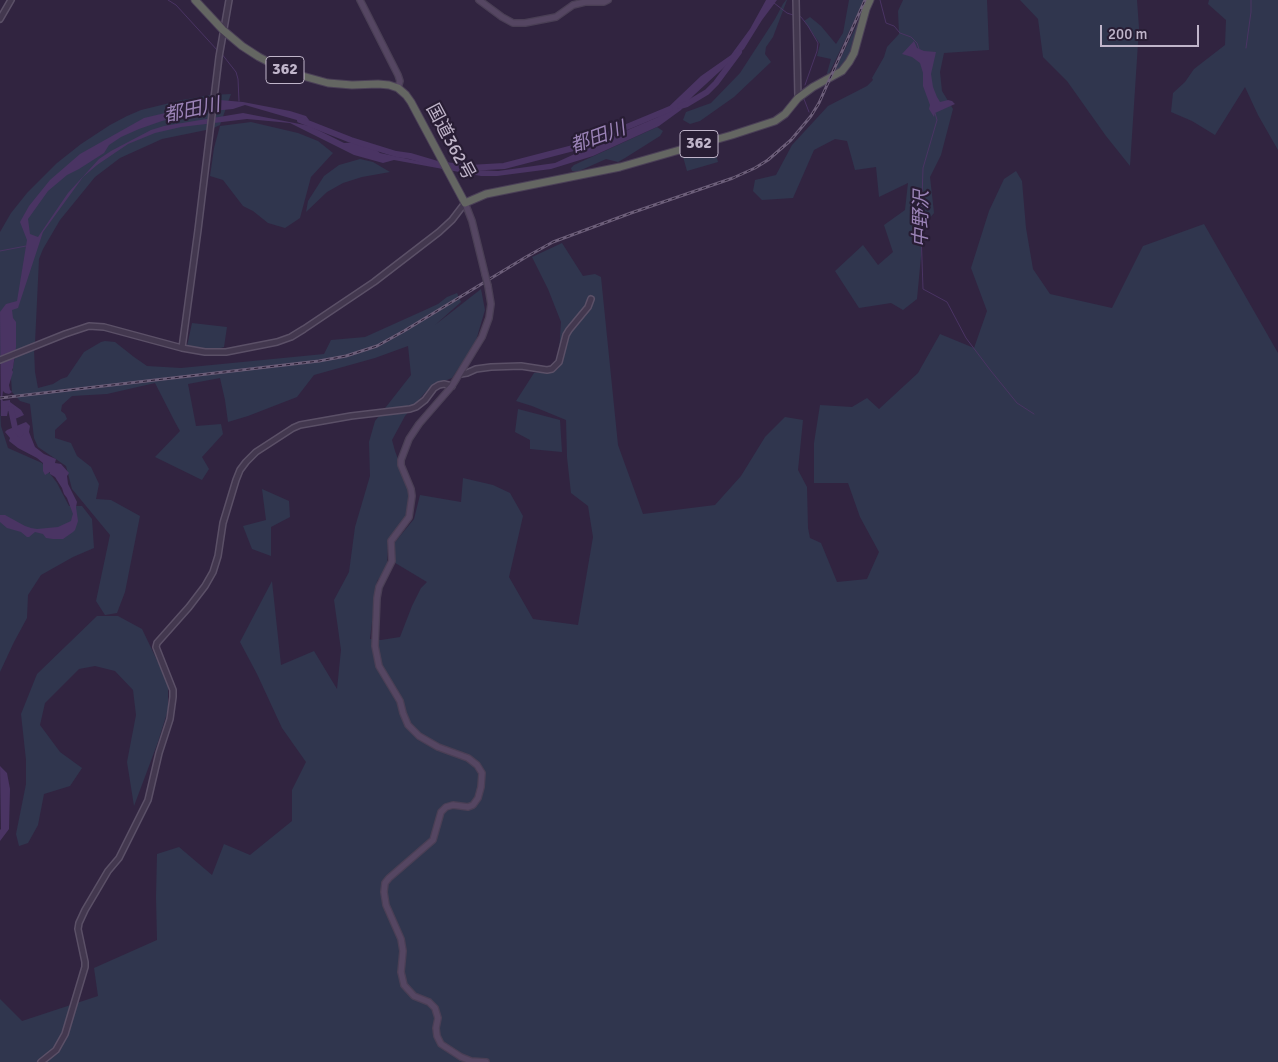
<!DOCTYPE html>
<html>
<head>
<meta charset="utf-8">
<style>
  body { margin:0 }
  #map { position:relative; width:1278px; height:1062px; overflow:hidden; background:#312440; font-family:Signika,sans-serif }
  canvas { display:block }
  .scale { position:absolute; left:1100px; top:25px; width:99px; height:22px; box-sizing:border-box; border:2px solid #c0b5ca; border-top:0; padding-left:6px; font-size:15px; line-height:18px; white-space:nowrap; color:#c0b5ca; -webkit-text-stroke:4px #281d34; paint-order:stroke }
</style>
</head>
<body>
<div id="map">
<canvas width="1278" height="1062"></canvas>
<div class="scale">200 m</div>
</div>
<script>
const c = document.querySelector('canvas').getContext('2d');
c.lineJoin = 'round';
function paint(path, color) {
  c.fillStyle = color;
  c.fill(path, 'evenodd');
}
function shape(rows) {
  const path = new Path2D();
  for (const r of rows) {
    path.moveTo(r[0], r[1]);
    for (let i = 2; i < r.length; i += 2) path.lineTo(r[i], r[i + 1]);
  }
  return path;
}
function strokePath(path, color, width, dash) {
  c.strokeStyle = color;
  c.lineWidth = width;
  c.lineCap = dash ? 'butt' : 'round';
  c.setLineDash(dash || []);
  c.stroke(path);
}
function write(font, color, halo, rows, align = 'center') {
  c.font = font + ' Signika,"Noto Sans JP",sans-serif';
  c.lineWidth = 4.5;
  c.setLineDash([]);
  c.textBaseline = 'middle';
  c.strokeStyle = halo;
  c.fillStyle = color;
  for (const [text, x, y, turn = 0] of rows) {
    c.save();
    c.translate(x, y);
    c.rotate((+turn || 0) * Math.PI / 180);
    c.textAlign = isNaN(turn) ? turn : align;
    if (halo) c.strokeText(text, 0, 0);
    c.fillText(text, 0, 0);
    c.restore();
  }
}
const green = shape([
  [786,0,787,0,773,37,766,47,765,54,771,62,734,97,700,121,690,124,683,120,686,112,711,103,740,73,775,19,783,4],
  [849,0,864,0,828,76,827,73,831,59,817,56,820,44,804,21,810,17,821,26,836,44,843,33],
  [903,0,987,0,989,50,944,53,940,72,942,91,953,109,941,155,930,177,934,213,924,225,917,299,903,310,891,303,859,308,835,271,863,245,878,265,893,252,884,225,905,210,908,183,879,197,876,167,855,170,847,141,835,139,814,150,793,198,762,200,753,191,755,180,776,175,792,145,828,106,867,86,873,80,872,78,884,57,887,47,899,34,898,11],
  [1020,0,1137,0,1139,28,1130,166,1106,136,1067,81,1043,57,1038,19],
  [1209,0,1278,0,1278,150,1258,115,1245,87,1215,135,1192,121,1171,112,1173,93,1185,82,1194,69,1225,45,1226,20,1208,4],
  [861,16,850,57,840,69,835,70],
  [231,94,220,125,211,129,162,139,120,158,95,177,60,220,43,249,39,259,35,343,0,356,0,232,11,213,27,193,57,163,81,144,110,125,127,116,141,110,182,100,211,95],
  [251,122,298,133,318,141,333,153,311,177,300,218,285,228,268,223,253,211,243,206,223,180,210,176,214,148,220,126],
  [657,127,663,131,660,136,625,158,618,162,606,159,579,171,572,171,571,168,574,165],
  [713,144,718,162,687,171,682,153],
  [360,159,373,162,390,172,362,177,343,183,327,192,306,212,308,201,324,176,339,165],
  [1016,171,1022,181,1026,228,1033,269,1050,294,1112,308,1143,246,1204,224,1278,353,1278,1062,0,1062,0,999,22,1021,98,996,94,968,157,940,156,897,157,854,179,847,212,875,224,844,250,855,292,821,292,790,306,762,282,728,257,674,240,642,272,581,281,665,314,651,337,689,341,650,334,600,349,572,355,527,370,476,369,442,375,421,411,375,408,346,375,358,314,375,297,397,248,416,228,422,225,400,220,378,188,384,196,426,221,424,223,434,202,457,209,469,202,480,155,457,180,431,175,422,155,383,107,394,72,396,62,405,61,411,65,414,67,419,55,430,55,438,71,443,77,456,91,467,99,484,96,499,111,500,140,516,125,592,117,613,105,615,96,601,110,535,72,489,66,466,38,447,34,438,30,404,20,401,12,392,11,378,15,356,34,349,35,372,38,388,53,384,61,379,67,377,84,352,101,342,105,341,115,342,134,357,147,366,181,368,324,354,331,340,365,337,425,310,438,304,447,297,457,293,461,302,435,325,481,289,485,310,475,344,452,378,430,387,405,416,392,440,395,451,412,496,405,517,388,544,387,568,377,581,370,639,381,640,400,637,412,606,421,588,427,582,392,561,395,542,414,519,420,495,461,502,463,478,493,485,510,493,523,516,509,577,533,619,578,625,593,537,588,506,571,493,567,457,566,420,532,406,516,401,534,373,558,369,561,322,548,289,532,257,562,243,583,276,595,274,601,277,618,445,643,514,715,505,741,476,765,437,785,417,803,420,798,470,807,487,808,528,810,538,821,543,837,582,867,579,879,552,860,517,848,483,814,483,814,443,820,405,852,407,867,398,879,409,918,373,940,334,974,348,987,311,971,268,989,211,1004,179],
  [192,323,227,327,224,347,214,350,187,346],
  [0,407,1,426,8,448,42,463,57,483,69,506,82,506,92,519,94,548,73,557,41,575,28,595,27,618,14,642,0,672],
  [518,409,560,420,562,452,530,449,530,440,515,432],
  [262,489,289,501,290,517,271,527,271,556,252,549,243,526,266,520],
  [97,616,118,616,142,629,168,683,168,710,158,742,134,806,127,762,136,715,133,690,115,671,95,666,79,669,45,703,40,725,60,752,82,768,70,786,44,794,38,825,28,843,19,846,16,834,26,784,26,760,21,714,37,674]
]);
const water = shape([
  [766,0,777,0,762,20,744,49,693,96,681,110,659,126,593,156,551,169,497,176,481,176,394,160,383,163,354,155,290,123,247,119,181,127,155,133,128,144,97,165,83,177,43,232,18,308,12,310,13,318,16,322,16,347,13,368,12,370,13,372,9,385,10,390,12,392,9,394,5,393,3,391,2,399,3,401,10,400,10,402,21,410,24,415,15,419,11,411,8,411,7,416,1,416,0,312,6,304,17,301,27,240,20,222,29,206,50,180,80,154,144,118,220,100,243,102,290,111,306,116,309,120,307,123,245,105,233,109,193,113,162,121,139,129,121,137,109,145,104,153,79,169,67,175,48,191,28,219,30,234,38,237,68,193,99,159,111,151,151,130,164,126,243,113,310,126,344,143,367,142,380,153,455,169,498,171,555,163,616,135,658,117,701,76,731,55,750,29],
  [914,41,917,48,924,51,936,52,931,74,933,87,937,97,940,102,948,100,952,101,955,104,935,113,934,117,929,109,930,105,923,86,923,73,920,63,912,57,902,54],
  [26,422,30,426,29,432,35,447,44,454,56,459,55,463,61,464,69,473,67,476,68,484,77,502,76,507,78,521,75,530,73,532,63,539,53,539,46,538,43,534,35,532,29,537,27,537,21,532,7,528,0,522,0,515,5,515,25,526,31,528,37,529,58,527,71,521,72,517,73,514,67,498,64,494,62,488,55,477,50,474,50,472,45,475,43,471,43,463,37,458,18,448,9,441,10,438,5,432,7,430],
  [0,766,7,773,10,789,9,829,0,841,0,830,1,829]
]);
const stream = shape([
  [168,0,176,5,218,51],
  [880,0,886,23,894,26,900,33,911,37,917,43,919,49],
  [774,3,787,13,796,16],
  [799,16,801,17,808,26,818,43,817,51,805,85],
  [1246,48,1251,12,1251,0],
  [221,53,225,58,236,72,238,79,239,101],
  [804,99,809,112],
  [935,113,937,120,923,168,921,231,923,289,947,302,966,338,991,371,1017,403,1034,414],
  [0,251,26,246]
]);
const river = shape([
  [680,106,687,104,707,92,716,83,739,52],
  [300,120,351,140,396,154,410,156,437,164,469,168,504,166,581,146,670,109],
  [11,409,15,428,20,434]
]);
const tertiary = shape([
  [796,0,798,98],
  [0,19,11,0],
  [182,348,198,230,219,57,229,0],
  [0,360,65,334,89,326,104,327,182,348,205,352,226,352,277,342,291,337,304,329,374,282,439,232,452,220,465,203],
  [461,374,467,373,476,369,491,367,521,366,547,370,552,369,559,362,566,335,569,330,588,307,591,299],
  [41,1062,56,1050,65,1034,85,967,85,962,78,929,79,923,85,910,108,871,119,858,148,800,159,753,170,719,173,697,173,690,156,647,157,643,189,607,205,586,213,572,218,556,223,523,236,480,240,470,246,462,256,452,293,428,300,425,351,416,410,409,416,407,425,400,434,388,439,385,444,384,452,386]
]);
const secondary = shape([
  [360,0,398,75,400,81,398,88],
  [479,0,502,17,513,23,525,23,556,17,573,5,585,2,604,2,608,0],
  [465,203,472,221,485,274],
  [486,1062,471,1061,461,1057,441,1044,437,1036,436,1028,438,1018,435,1008,429,1002,414,996,404,985,401,972,403,951,401,939,386,905,384,892,385,883,389,878,433,840,441,812,446,807,453,805,468,807,473,805,478,798,481,787,482,773,477,765,468,758,438,747,419,736,408,725,403,713,400,701,379,666,375,646,377,598,379,587,392,561,391,541,409,517,412,496,411,489,401,465,401,460,409,439,419,424,452,386,482,337,489,318,491,304,488,286]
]);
const trunk = shape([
  [195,0,223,30,242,46,259,57,288,72,328,83,352,85,378,84,389,85,398,88,406,95,411,102,465,203,486,194,620,167,732,135,775,121,785,114,798,98,813,87,842,71,849,62,854,53,866,9,870,0]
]);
const rail = shape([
  [0,398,319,361,346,356,377,346,404,331,526,257,553,242,631,213,733,178,755,168,768,160,791,140,811,116,819,103,865,0]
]);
const secondaryBridge = shape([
  [485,274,488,286]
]);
const shields = [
  [285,70,38],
  [699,144,38]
];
const shieldNames = [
  ["362",285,70],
  ["362",699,144]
];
const streetNames = [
  ["国道362号",450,142,62]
];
const waterNames = [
  ["都田川",192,111,-12],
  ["都田川",598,138,-20],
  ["中野沢",922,219,-89]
];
paint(green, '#30364e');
paint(water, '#4a3463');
strokePath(stream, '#4a3463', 1);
strokePath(river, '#4a3463', 6);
strokePath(tertiary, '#5b5067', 8);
strokePath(secondary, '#4a3f55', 8);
strokePath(trunk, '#4b4057', 9);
strokePath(tertiary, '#43384f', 5);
strokePath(secondary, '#554662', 5.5);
strokePath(trunk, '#646662', 7);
strokePath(rail, '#6c5e79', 3);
strokePath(rail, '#281d34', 1, [4]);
strokePath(secondaryBridge, '#4a3f55', 8, []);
strokePath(secondaryBridge, '#554662', 5.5);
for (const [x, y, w] of shields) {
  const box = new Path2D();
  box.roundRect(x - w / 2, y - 13.5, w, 27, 4);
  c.fillStyle = '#281d34';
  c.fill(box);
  strokePath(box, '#c0b5ca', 1);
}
write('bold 16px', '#c0b5ca', null, shieldNames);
write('18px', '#c0b5ca', '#281d34', streetNames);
write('italic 19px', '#9b83b7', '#281d34', waterNames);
</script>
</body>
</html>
